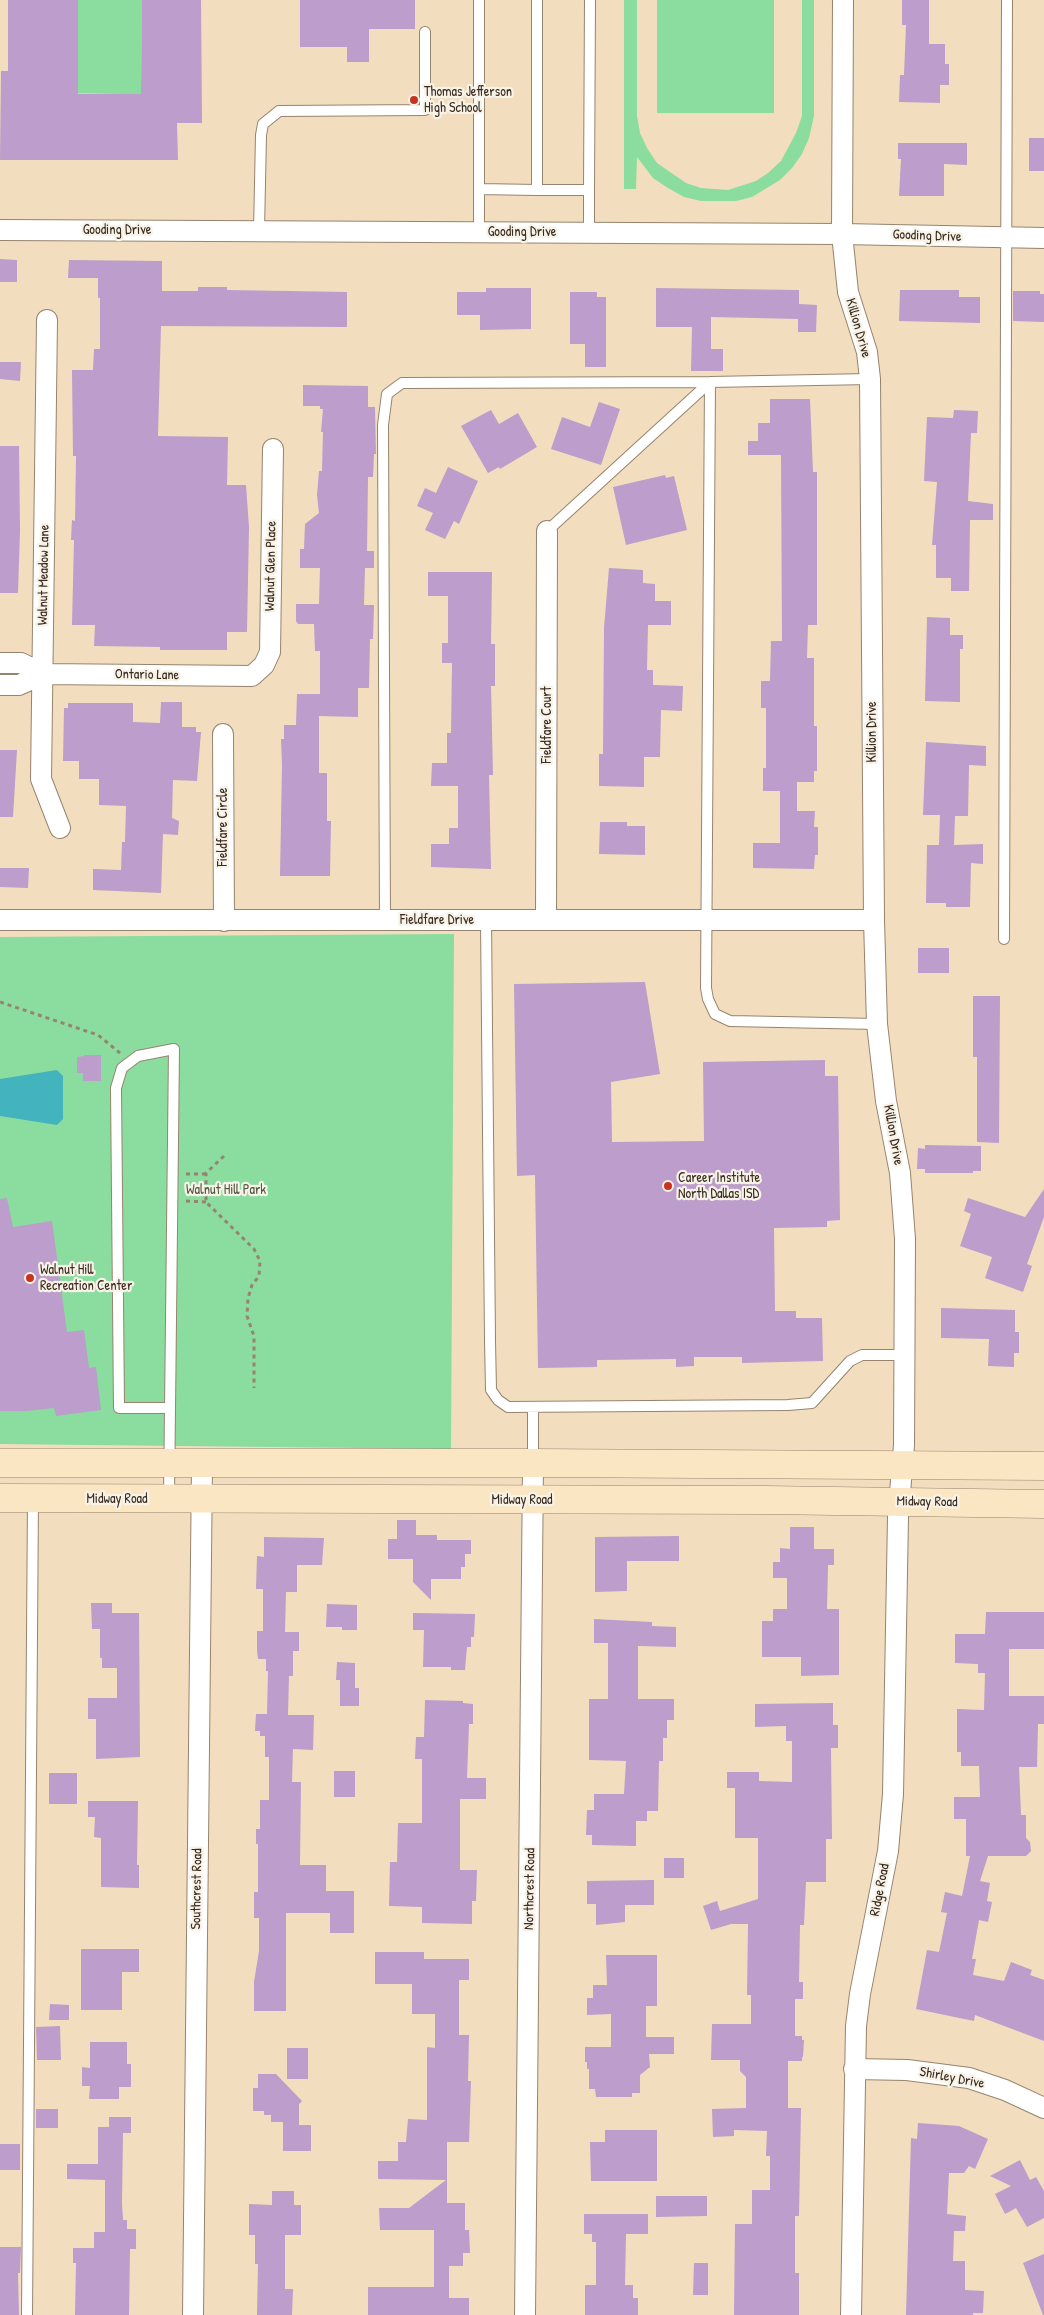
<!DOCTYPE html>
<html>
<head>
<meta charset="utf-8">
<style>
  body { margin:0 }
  canvas { display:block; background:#f2ddbe }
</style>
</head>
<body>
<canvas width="1044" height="2315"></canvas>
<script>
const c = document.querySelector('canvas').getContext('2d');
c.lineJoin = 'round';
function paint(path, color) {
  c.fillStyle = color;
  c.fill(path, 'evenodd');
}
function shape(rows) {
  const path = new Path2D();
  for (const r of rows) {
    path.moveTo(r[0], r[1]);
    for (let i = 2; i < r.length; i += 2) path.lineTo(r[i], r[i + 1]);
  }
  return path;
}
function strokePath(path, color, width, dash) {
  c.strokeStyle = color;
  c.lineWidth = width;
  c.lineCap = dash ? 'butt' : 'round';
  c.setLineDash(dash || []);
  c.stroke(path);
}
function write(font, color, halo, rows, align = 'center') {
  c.font = font + ' "Patrick Hand",sans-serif';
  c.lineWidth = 4.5;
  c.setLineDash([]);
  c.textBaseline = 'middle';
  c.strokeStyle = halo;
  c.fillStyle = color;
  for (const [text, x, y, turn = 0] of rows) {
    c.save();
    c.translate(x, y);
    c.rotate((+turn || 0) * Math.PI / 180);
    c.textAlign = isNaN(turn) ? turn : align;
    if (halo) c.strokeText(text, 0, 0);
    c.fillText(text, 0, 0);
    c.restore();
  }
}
const green = shape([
  [78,0,142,0,141,121,121,94,49,93],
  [624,0,637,0,637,116,640,133,647,148,657,163,686,183,701,188,728,190,756,181,768,173,781,161,796,133,802,116,802,0,814,0,814,116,809,138,802,154,792,168,780,180,752,197,736,201,701,201,684,197,668,188,653,178,637,157,636,189,624,189],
  [657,0,774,0,774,113,657,113],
  [454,934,451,1449,0,1444,0,937]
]);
const water = shape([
  [57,1070,63,1076,63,1119,57,1125,0,1116,0,1079]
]);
const building = shape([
  [8,0,78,0,78,94,141,94,142,0,201,0,202,123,177,123,178,160,0,160,1,71,8,71],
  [300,0,415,0,415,29,369,29,369,62,347,62,347,47,300,47],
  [902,0,929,0,929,44,945,44,945,64,949,64,949,85,940,85,940,103,899,102,900,75,904,75,906,25,902,25],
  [1029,138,1044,138,1044,171,1029,171],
  [898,143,967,143,967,165,944,164,944,196,899,196,901,159,898,159],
  [0,259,17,260,17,282,0,282],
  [69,260,162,261,162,291,198,291,198,287,227,287,227,290,347,292,347,327,161,326,158,436,228,437,227,485,246,485,249,527,247,632,227,632,227,650,160,650,160,647,94,646,95,625,72,625,74,540,71,540,72,520,75,521,76,456,73,456,72,370,93,370,94,349,100,349,100,298,98,298,98,278,68,278],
  [486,288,531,288,531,329,480,330,480,315,457,315,457,292,486,292],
  [656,288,799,290,799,304,817,305,816,332,798,332,798,319,711,317,711,349,723,349,723,371,691,371,692,327,656,327],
  [900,290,959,290,959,297,980,297,980,323,899,321],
  [1013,291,1040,291,1040,294,1044,294,1044,322,1013,321],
  [570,292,597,292,597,297,606,297,606,367,585,367,585,344,570,344],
  [0,362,21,362,20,381,0,379],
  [303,385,368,386,368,407,375,407,376,454,374,454,373,477,368,477,367,551,374,551,374,568,365,568,364,605,374,605,373,639,370,639,369,688,358,688,358,717,319,716,319,773,327,773,327,821,331,821,330,876,280,876,282,765,281,739,284,739,284,725,296,725,297,694,320,694,320,651,315,651,314,624,298,624,296,621,296,604,319,604,320,568,300,568,300,549,304,549,305,524,319,513,317,495,319,471,322,471,323,432,321,432,323,409,320,409,320,406,303,406],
  [770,399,810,399,813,472,817,472,817,625,808,625,807,658,814,658,814,726,817,726,817,771,814,771,814,782,797,782,797,811,815,811,814,827,818,827,818,855,815,855,814,869,753,868,753,843,780,843,780,791,763,791,763,768,766,768,766,708,761,708,761,681,770,681,771,641,782,641,781,455,748,455,748,441,758,441,758,423,770,423],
  [599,402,620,409,601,465,551,449,562,417,590,427],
  [491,410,499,424,518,413,537,447,500,469,499,467,488,473,461,426],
  [954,410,978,411,977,433,971,433,968,501,993,504,993,520,970,520,969,591,951,591,951,578,936,578,936,545,932,545,937,482,924,481,927,417,953,418],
  [0,446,19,446,20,531,18,593,0,593],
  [448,467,478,481,459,524,454,521,445,539,425,530,433,513,417,506,425,488,436,493],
  [665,475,666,478,674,476,687,530,626,545,613,487],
  [609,568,643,570,643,583,655,584,655,601,671,601,671,625,648,625,647,670,653,670,653,685,683,686,682,711,661,710,660,757,644,757,644,787,599,786,599,754,603,754,604,628],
  [428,572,492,572,491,644,495,644,495,686,491,686,493,775,489,775,491,869,431,867,431,844,449,844,449,828,458,828,458,786,431,786,432,763,447,763,447,733,451,733,452,663,442,663,442,643,448,643,448,596,428,596],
  [927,617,950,618,950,635,963,635,963,649,960,649,960,702,925,701],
  [161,702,182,702,182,727,196,727,196,732,201,732,197,781,173,780,172,818,179,821,178,835,163,834,161,893,93,890,93,869,121,870,122,842,125,842,126,806,99,805,99,779,79,779,79,761,63,761,64,708,68,708,68,703,133,703,133,722,160,723],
  [926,742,986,746,986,766,969,765,968,816,955,816,954,845,983,844,983,864,971,863,970,907,946,907,946,903,926,903,927,845,939,845,940,815,923,815],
  [0,750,17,750,13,817,0,817],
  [600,822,627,822,627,826,645,826,645,855,599,854],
  [0,868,29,868,28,888,0,887],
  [918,948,949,948,949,973,918,973],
  [645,982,660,1074,611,1082,612,1142,704,1141,703,1062,825,1060,825,1076,838,1076,840,1220,827,1221,827,1227,774,1228,775,1311,796,1311,796,1318,822,1318,823,1361,742,1363,742,1357,694,1357,694,1366,676,1367,676,1359,597,1360,597,1367,538,1368,535,1175,517,1176,514,984],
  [973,996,1000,996,999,1143,977,1142,977,1057,973,1057],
  [84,1055,101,1055,101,1081,83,1081,83,1073,77,1073,77,1057,84,1056],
  [925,1145,981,1146,981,1171,973,1171,973,1173,925,1173,925,1169,917,1169,918,1148,925,1149],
  [1044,1189,1044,1217,1027,1264,1032,1266,1023,1292,985,1278,992,1257,960,1246,971,1214,964,1211,968,1198,1025,1217],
  [7,1198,13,1227,52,1221,67,1332,84,1330,89,1368,96,1367,101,1410,56,1416,54,1408,27,1411,0,1411,0,1199],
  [941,1308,1015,1310,1015,1332,1019,1332,1019,1353,1014,1353,1014,1367,988,1366,989,1339,941,1338],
  [397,1520,416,1520,416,1535,437,1535,437,1540,471,1540,471,1554,465,1554,465,1567,461,1567,461,1579,431,1579,431,1600,413,1582,413,1559,388,1559,388,1539,397,1539],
  [790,1527,814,1527,814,1549,834,1549,834,1565,828,1565,827,1609,839,1609,839,1675,801,1676,801,1657,762,1657,762,1621,773,1621,773,1609,787,1609,787,1578,773,1578,773,1562,780,1562,780,1548,790,1549],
  [679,1536,679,1561,627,1561,627,1591,595,1592,595,1537],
  [264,1537,324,1538,322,1565,297,1565,297,1592,286,1592,285,1632,299,1632,299,1651,293,1651,293,1676,289,1676,288,1715,314,1715,313,1750,293,1749,292,1782,301,1782,300,1865,326,1865,326,1891,354,1891,354,1933,330,1933,330,1913,286,1913,286,2011,254,2011,254,1982,259,1951,259,1918,254,1918,254,1892,258,1892,258,1844,256,1844,256,1829,260,1829,260,1800,269,1800,269,1757,265,1757,265,1736,260,1736,260,1731,255,1731,256,1714,267,1714,268,1671,266,1671,266,1659,258,1659,257,1650,257,1631,263,1631,263,1589,256,1589,257,1556,264,1557],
  [91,1603,112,1603,112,1613,139,1613,140,1757,96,1759,96,1719,88,1719,88,1698,117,1698,117,1668,102,1668,102,1658,100,1658,100,1629,92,1629],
  [327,1604,357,1605,357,1630,342,1630,342,1627,326,1627],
  [986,1612,1044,1612,1044,1649,1009,1649,1009,1696,1044,1696,1044,1724,1038,1724,1037,1767,1019,1767,1021,1815,1026,1815,1026,1838,1030,1842,1031,1851,1026,1856,988,1856,980,1881,990,1883,987,1901,992,1902,988,1922,979,1920,972,1959,976,1959,973,1975,1004,1981,1011,1962,1032,1970,1030,1975,1044,1980,1044,2041,975,2015,974,2021,916,2009,927,1950,939,1952,947,1913,941,1912,945,1892,962,1896,970,1856,966,1856,966,1819,954,1819,954,1797,980,1797,979,1766,961,1766,961,1752,957,1752,957,1709,984,1710,985,1673,978,1673,978,1664,955,1663,955,1634,985,1634],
  [413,1613,475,1614,474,1637,471,1637,471,1647,467,1647,465,1670,451,1670,451,1667,423,1667,424,1630,413,1630],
  [594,1619,652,1622,652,1626,676,1627,676,1647,638,1646,638,1699,674,1699,674,1720,667,1720,667,1738,663,1738,663,1761,659,1761,658,1811,647,1811,647,1821,636,1821,636,1846,592,1845,592,1835,586,1835,587,1810,594,1810,594,1794,624,1794,626,1761,589,1760,589,1699,608,1699,608,1643,594,1643],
  [337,1662,355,1663,355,1688,359,1688,359,1706,340,1706,340,1680,336,1680],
  [425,1700,463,1701,463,1703,473,1704,473,1724,469,1724,467,1778,486,1778,486,1799,460,1799,460,1870,477,1870,476,1901,472,1901,472,1924,422,1923,422,1907,389,1906,390,1862,397,1862,398,1823,422,1823,422,1759,415,1759,416,1737,424,1737],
  [833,1703,833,1725,838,1725,838,1748,831,1748,832,1839,826,1839,826,1882,806,1882,804,1925,800,1925,799,1982,803,1982,803,1999,795,1999,795,2036,802,2036,802,2040,804,2040,803,2057,802,2057,802,2061,788,2061,788,2108,801,2108,799,2216,795,2216,795,2273,799,2273,799,2315,734,2315,735,2224,752,2224,752,2190,770,2190,770,2156,766,2156,767,2131,734,2130,734,2136,713,2137,712,2109,746,2108,746,2077,740,2071,740,2060,711,2060,712,2024,751,2024,751,1995,747,1995,748,1924,731,1924,711,1930,703,1906,717,1901,720,1911,758,1899,758,1838,735,1838,735,1788,727,1788,727,1772,759,1772,759,1781,792,1782,792,1741,786,1741,786,1726,755,1727,755,1704],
  [334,1771,355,1771,355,1797,334,1797],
  [49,1773,77,1773,77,1804,49,1804],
  [88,1801,138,1801,137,1865,139,1865,139,1888,101,1887,101,1838,94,1837,95,1817,88,1817],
  [664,1858,684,1858,684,1878,664,1878],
  [654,1880,654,1905,625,1905,625,1922,596,1925,596,1904,587,1904,587,1881],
  [81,1949,139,1949,139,1972,122,1972,122,2010,81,2010],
  [375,1952,424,1952,424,1959,469,1959,469,1980,459,1980,459,2035,469,2035,468,2081,471,2081,469,2142,447,2142,447,2203,465,2203,465,2230,469,2230,470,2253,463,2253,463,2266,449,2266,449,2298,469,2298,469,2315,368,2315,368,2287,434,2287,434,2230,380,2230,379,2208,409,2208,446,2180,378,2179,378,2161,398,2161,398,2142,406,2142,408,2119,427,2120,427,2047,435,2048,435,2014,412,2014,412,1984,375,1984],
  [606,1955,657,1955,657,2006,646,2006,646,2037,674,2037,674,2054,649,2054,650,2067,640,2075,640,2093,632,2093,632,2097,596,2097,595,2089,589,2089,589,2069,587,2069,587,2062,585,2062,585,2047,611,2047,611,2014,587,2015,587,1998,593,1998,593,1985,607,1985],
  [50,2004,69,2005,69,2020,49,2020],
  [60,2026,61,2060,37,2060,36,2027],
  [90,2042,127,2042,127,2064,131,2064,131,2087,119,2087,119,2099,89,2099,90,2086,82,2086,82,2067,90,2068],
  [287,2048,308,2048,308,2079,287,2079],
  [258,2074,276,2074,302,2101,299,2104,299,2125,311,2125,311,2151,283,2151,283,2122,271,2122,271,2115,264,2115,264,2111,253,2111,253,2088,258,2088],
  [36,2109,58,2109,58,2128,36,2128],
  [109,2117,131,2117,131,2133,123,2133,122,2203,123,2220,127,2220,127,2229,136,2229,136,2249,130,2249,129,2315,75,2315,76,2263,73,2263,73,2248,94,2248,94,2232,105,2232,105,2180,67,2179,67,2164,98,2164,98,2127,109,2127],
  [918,2123,959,2126,988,2139,975,2169,969,2166,964,2173,949,2173,947,2214,966,2216,965,2231,954,2231,953,2261,965,2261,965,2290,984,2291,983,2313,973,2313,973,2315,906,2315,911,2138,917,2139],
  [605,2130,657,2130,657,2181,591,2181,590,2142,605,2142],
  [0,2144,20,2144,20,2170,0,2170],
  [1020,2160,1030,2180,1036,2177,1044,2191,1044,2218,1027,2227,1016,2208,1005,2214,995,2194,1011,2186,990,2176],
  [272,2191,294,2191,294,2205,301,2205,301,2235,285,2235,285,2289,293,2289,292,2315,257,2315,258,2264,255,2264,255,2235,249,2235,249,2204,272,2205],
  [656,2196,707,2196,707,2216,656,2217],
  [584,2214,648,2214,648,2234,626,2234,625,2285,633,2285,633,2298,638,2298,638,2315,585,2315,585,2285,596,2285,596,2242,592,2242,592,2234,584,2234],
  [0,2247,21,2247,20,2273,18,2273,19,2315,0,2315],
  [1044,2254,1044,2315,1043,2315,1023,2263],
  [694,2263,708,2263,708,2295,693,2295]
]);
const path = shape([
  [0,1002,98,1035,120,1053],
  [224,1156,206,1173,206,1202,254,1249,260,1261,259,1276,252,1285,248,1298,247,1316,254,1336,254,1388],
  [186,1174,206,1174],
  [186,1201,206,1202]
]);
const service = shape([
  [479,0,479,189,537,190,589,190,590,0],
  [479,189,479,232],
  [537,190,537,0],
  [259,231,261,135,263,124,279,111,425,110,425,32],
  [589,233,589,190],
  [870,379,710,382,706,988,708,999,715,1014,730,1021,877,1024],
  [547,531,710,382],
  [486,920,490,1341,491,1390,498,1400,508,1407,788,1405,812,1403,850,1361,862,1355,904,1355],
  [385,921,383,425,387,394,402,383,710,382],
  [1004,939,1007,0],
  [533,1407,533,1463],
  [169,1498,174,1049,138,1056,122,1068,116,1088,119,1408,170,1408],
  [27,2315,33,1499]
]);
const minor = shape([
  [843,0,842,234,848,292,867,352,870,379,874,920,877,1024,886,1101,900,1173,905,1239,904,1445,898,1517,893,1794,888,1851,860,1994,856,2026,851,2315],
  [0,230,842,234,1044,238],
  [47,320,41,779,60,828],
  [0,663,21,663,43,674],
  [0,685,19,685,43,674,252,676,264,665,270,652,273,449],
  [223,734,224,921],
  [0,920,874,920],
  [546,920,547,531],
  [854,2069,907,2070,969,2078,1005,2090,1044,2108],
  [193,2315,202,1463],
  [525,2315,533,1463]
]);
const secondary = shape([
  [0,1463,533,1463,1044,1466],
  [0,1498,765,1500,1044,1504]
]);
const markers = [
  [414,100,5,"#c8321e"],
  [668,1186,5,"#c8321e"],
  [30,1278,5,"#c8321e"]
];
const poiNames = [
  ["Thomas Jefferson",424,92],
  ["High School",424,108],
  ["Career Institute",678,1178],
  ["North Dallas ISD",678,1194],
  ["Walnut Hill",40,1270],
  ["Recreation Center",40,1286]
];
const streetNames = [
  ["Gooding Drive",117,230],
  ["Gooding Drive",522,232],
  ["Gooding Drive",927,236,2],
  ["Killion Drive",858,328,74],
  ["Walnut Glen Place",271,566,-89],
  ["Walnut Meadow Lane",44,575,-89],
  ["Ontario Lane",147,675,1],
  ["Fieldfare Court",547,725,-90],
  ["Killion Drive",872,732,-90],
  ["Fieldfare Circle",223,827,-90],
  ["Fieldfare Drive",437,920],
  ["Killion Drive",893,1135,80],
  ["Midway Road",117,1499],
  ["Midway Road",522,1500],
  ["Midway Road",927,1502,1],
  ["Southcrest Road",197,1889,-89],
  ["Northcrest Road",530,1889,-89],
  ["Ridge Road",880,1890,-79],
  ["Shirley Drive",952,2078,11]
];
const parkNames = [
  ["Walnut Hill Park",226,1190]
];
paint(green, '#8add9e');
paint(water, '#43b3be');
paint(building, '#bc9dcb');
strokePath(service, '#96846e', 12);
strokePath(minor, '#96846e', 22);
strokePath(secondary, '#96846e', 29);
strokePath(path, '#96846e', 3, [4, 4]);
strokePath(service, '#fff', 10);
strokePath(minor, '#fff', 20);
strokePath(secondary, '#fbe6c4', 28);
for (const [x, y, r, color] of markers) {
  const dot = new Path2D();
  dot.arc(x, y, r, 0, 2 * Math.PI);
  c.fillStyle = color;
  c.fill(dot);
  strokePath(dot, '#f7f3e8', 2);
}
write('14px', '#3b2a1e', '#f7f3e8', poiNames, 'left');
write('14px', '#3b2a1e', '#f7f3e8', streetNames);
write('14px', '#4f573e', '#f7f3e8', parkNames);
</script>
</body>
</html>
